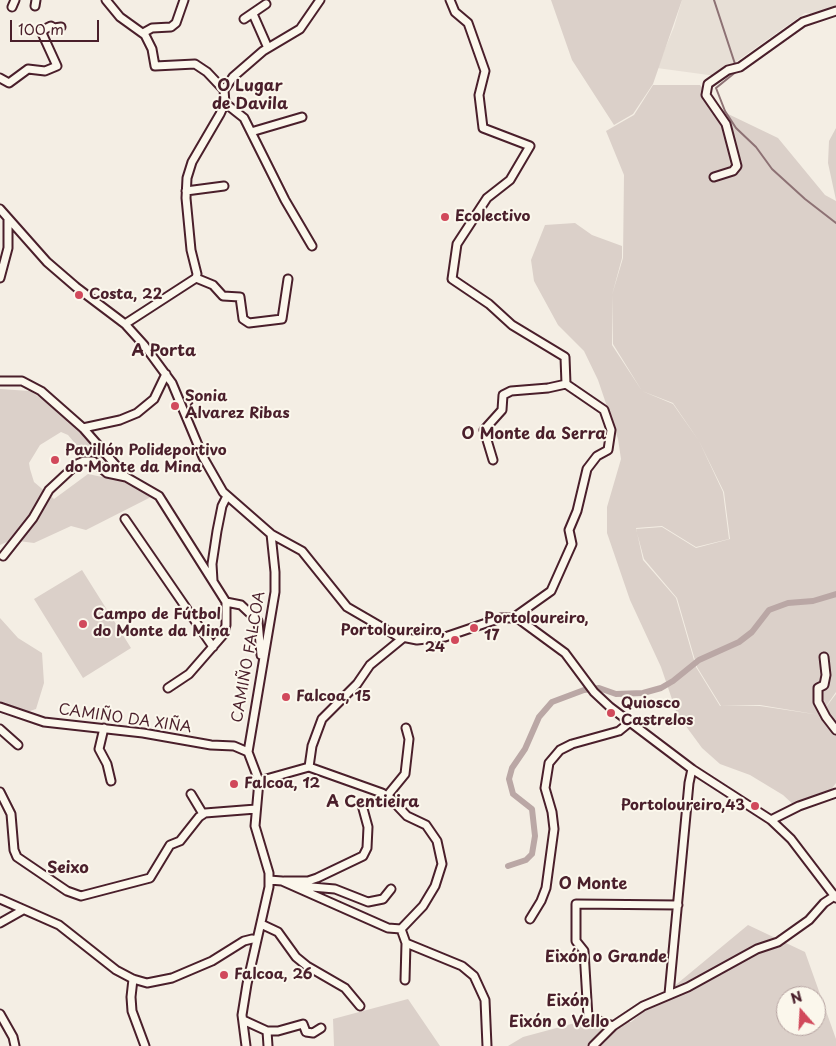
<!DOCTYPE html>
<html>
<head>
<meta charset="utf-8">
<style>
  body { margin:0 }
  #map { position:relative; width:836px; height:1046px; overflow:hidden; background:#f4eee4; font-family:"Playpen Sans",sans-serif }
  canvas { display:block }
  .north { position:absolute; left:776px; top:986px; width:50px; height:50px; box-sizing:border-box; background:#fbf7ec; border:1px solid #b4a19f; border-radius:50%; rotate:341deg; font-size:14px; font-weight:700; line-height:20px; text-align:center; color:#4a1f2b }
  .north::after { content:''; display:block; margin:auto; width:18px; height:22px; background:#d1495b; clip-path:polygon(50% 0,100% 100%,50% 72%,0 100%) }
  .scale { position:absolute; left:10px; top:20px; width:89px; height:22px; box-sizing:border-box; border:2px solid #4a1f2b; border-top:0; padding-left:6px; font-size:15px; line-height:18px; white-space:nowrap; color:#4a1f2b; -webkit-text-stroke:4px #fbf7ec; paint-order:stroke }
</style>
</head>
<body>
<div id="map">
<canvas width="836" height="1046"></canvas>
<div class="north">N</div>
<div class="scale">100 m</div>
</div>
<script>
const c = document.querySelector('canvas').getContext('2d');
c.lineJoin = 'round';
function paint(path, color) {
  c.fillStyle = color;
  c.fill(path, 'evenodd');
}
function shape(rows) {
  const path = new Path2D();
  for (const r of rows) {
    path.moveTo(r[0], r[1]);
    for (let i = 2; i < r.length; i += 2) path.lineTo(r[i], r[i + 1]);
  }
  return path;
}
function strokePath(path, color, width, dash) {
  c.strokeStyle = color;
  c.lineWidth = width;
  c.lineCap = dash ? 'butt' : 'round';
  c.setLineDash(dash || []);
  c.stroke(path);
}
function write(font, color, halo, rows, align = 'center') {
  c.font = font + ' "Playpen Sans",sans-serif';
  c.lineWidth = 4;
  c.setLineDash([]);
  c.textBaseline = 'middle';
  c.strokeStyle = halo;
  c.fillStyle = color;
  for (const [text, x, y, turn = 0] of rows) {
    c.save();
    c.translate(x, y);
    c.rotate((+turn || 0) * Math.PI / 180);
    c.textAlign = isNaN(turn) ? turn : align;
    if (halo) c.strokeText(text, 0, 0);
    c.fillText(text, 0, 0);
    c.restore();
  }
}
const built = shape([
  [682,0,836,0,836,8,814,14,805,13,716,76,657,68,674,27]
]);
const green = shape([
  [551,0,682,0,653,84,633,114,614,125,572,60],
  [653,85,700,85,726,113,778,138,825,195,836,201,836,692,820,715,760,705,721,706,697,667,677,598,644,559,636,529,662,527,696,548,730,539,724,492,699,441,673,403,642,391,613,344,612,295,623,258,624,175,606,131,634,115],
  [836,128,836,200,828,163,829,141],
  [575,223,592,235,622,246,622,258,612,295,612,345,642,391,673,404,699,441,723,492,729,539,696,547,662,526,636,528,643,560,676,598,696,667,720,706,760,706,820,715,836,694,836,783,821,803,796,807,783,795,750,775,720,764,702,748,677,714,661,667,630,600,607,533,607,507,621,459,618,439,598,380,584,351,558,325,534,281,531,260,545,225],
  [0,389,30,391,52,406,80,429,104,459,84,454,68,435,61,432,40,445,29,463,30,469,34,482,54,499,88,474,122,481,151,497,86,530,71,526,34,543,11,540,0,545],
  [82,570,131,648,83,678,34,599],
  [0,618,18,638,42,653,44,683,36,709,24,713,0,703],
  [748,925,805,952,836,1039,836,1046,508,1046,523,1037,575,1023,631,1022],
  [786,996,816,996,816,1026,786,1026],
  [408,999,440,1046,334,1046,333,1019]
]);
const stream = shape([
  [714,0,736,67],
  [737,71,716,88,725,111,736,128,756,147,772,169,805,199,836,223]
]);
const canal = shape([
  [508,866,526,860,532,854,535,836,532,809,513,794,509,779,512,768,525,749,539,717,552,702,584,690,599,688,616,694,643,693,661,688,673,681,699,660,739,642,752,632,769,610,788,603,813,601,836,594]
]);
const minor = shape([
  [106,0,120,17,145,35,152,49,155,66,195,64,207,72,224,90],
  [450,0,455,12,468,23,485,71,479,95,483,128,530,146,510,180,487,198,457,244,452,279,489,304,512,325,565,357,566,384,604,410,611,430,608,450,597,456,587,469,577,511,569,530,572,544,551,591,513,618],
  [35,6,36,0],
  [12,7,15,0],
  [253,14,268,48],
  [244,19,266,4],
  [143,33,152,28,171,27,176,23,184,0],
  [0,78,9,83,28,69,45,71,57,66,41,31,51,26,54,28,61,27],
  [225,103,244,118,285,200,312,246],
  [251,132,302,117],
  [714,177,733,171,737,166,726,124,706,95,708,84,728,70,740,67,803,22,836,11],
  [186,191,224,186],
  [0,209,47,262,76,287,125,324,144,345,172,383,203,457,223,492,271,534,302,551,347,607,397,636,417,640,445,637,501,618,513,618,520,620,565,653,594,692,610,707,692,769,771,820,791,839,836,898],
  [0,278,8,248,8,220],
  [196,278,213,285,223,296,240,297,243,319,249,323,282,319,288,279],
  [125,324,196,278,197,274,191,250,186,198,187,178,192,162,220,114,225,103,224,90,233,77,263,51,300,29,320,0],
  [0,381,22,381,41,391,83,428,126,477,159,496,226,602,226,625,223,635,189,674,168,688],
  [83,428,120,420,137,413,154,399,166,374],
  [493,460,484,430,502,410,503,395,511,391,548,388,566,384],
  [125,519,213,647],
  [3,556,33,518,49,490,77,464,84,461,93,461,107,473,126,477],
  [213,581,212,564,217,531,222,506,227,496],
  [226,602,241,605,258,621,261,655],
  [824,657,826,675,824,685,818,688,818,702,826,717,836,730],
  [0,707,44,722,143,733,211,745,234,746,248,752],
  [104,728,99,749,107,764,111,781],
  [0,729,18,745],
  [309,767,312,746,322,719,357,684,370,665,403,638],
  [259,781,309,767,382,793,390,798,407,816,426,825,437,841,442,864,435,886,423,906,401,929,388,928,282,881,269,880],
  [0,792,11,814,14,850,17,857,67,891,81,896,150,878,170,845,180,841,199,817,205,813,256,809],
  [191,794,203,814],
  [387,796,405,774,409,739,406,728],
  [771,820,799,806,836,793],
  [284,881,308,881,317,878,363,856,367,848,368,827,362,805],
  [300,886,335,889,368,902,383,899,391,889],
  [0,899,59,925,116,970,133,979,147,983,172,978,212,961,244,941,252,939,257,940],
  [530,919,541,901,546,888,554,829,552,812,545,788,549,763,560,750,572,744,619,731,630,722],
  [0,923,23,910],
  [261,924,278,932,296,957,307,966,345,988,360,1006],
  [401,929,406,943,462,966,474,976,485,1000,487,1046],
  [133,979,131,997,132,1011,145,1046],
  [405,980,406,943],
  [669,994,689,783,692,769],
  [0,1014,13,1037,15,1046],
  [243,1020,267,1031,278,1031,303,1024,306,1032,313,1033,321,1028],
  [613,1026,588,1017,584,951,576,941,576,904,678,905],
  [267,1031,268,1046],
  [246,1046,242,1015,247,984,269,887,269,873,255,826,259,781,248,752,275,592,275,572,271,534],
  [593,1046,613,1026,643,1006,688,987,757,949,778,942,809,920,824,903,836,895]
]);
const markers = [
  [445,217,5,"#d1495b"],
  [79,295,5,"#d1495b"],
  [175,406,5,"#d1495b"],
  [55,460,5,"#d1495b"],
  [83,624,5,"#d1495b"],
  [474,628,5,"#d1495b"],
  [455,640,5,"#d1495b"],
  [286,697,5,"#d1495b"],
  [611,713,5,"#d1495b"],
  [234,784,5,"#d1495b"],
  [755,806,5,"#d1495b"],
  [224,975,5,"#d1495b"]
];
const poiNames = [
  ["Ecolectivo",455,217],
  ["Costa, 22",89,295],
  ["Sonia",185,397],
  ["Álvarez Ribas",185,414],
  ["Pavillón Polideportivo",65,451],
  ["do Monte da Mina",65,468],
  ["Campo de Fútbol",93,615],
  ["do Monte da Mina",93,632],
  ["Portoloureiro,",484,619],
  ["17",484,636],
  ["Portoloureiro,",445,631,"right"],
  ["24",445,648,"right"],
  ["Falcoa, 15",296,697],
  ["Quiosco",621,704],
  ["Castrelos",621,721],
  ["Falcoa, 12",244,784],
  ["Portoloureiro,43",745,806,"right"],
  ["Falcoa, 26",234,975]
];
const streetNames = [
  ["CAMIÑO FALCOA",249,657,-80],
  ["CAMIÑO DA XIÑA",125,719,8]
];
const neighbourhoodNames = [
  ["O Lugar",250,87],
  ["de Davila",250,105],
  ["A Porta",164,352],
  ["O Monte da Serra",534,435],
  ["A Centieira",373,803],
  ["Seixo",68,869],
  ["O Monte",593,885],
  ["Eixón o Grande",606,958],
  ["Eixón",568,1002],
  ["Eixón o Vello",559,1023]
];
paint(built, '#e7dfd6');
paint(green, '#dbd0c9');
strokePath(stream, '#8d7174', 2);
strokePath(canal, '#baa7a5', 6);
strokePath(minor, '#4a1f2b', 11);
strokePath(minor, '#fbf7ec', 7);
for (const [x, y, r, color] of markers) {
  const dot = new Path2D();
  dot.arc(x, y, r, 0, 2 * Math.PI);
  c.fillStyle = color;
  c.fill(dot);
  strokePath(dot, '#fbf7ec', 2);
}
write('bold 15px', '#4a1f2b', '#fbf7ec', poiNames, 'left');
write('15px', '#4a1f2b', '#fbf7ec', streetNames);
write('bold 16px', '#4a1f2b', '#fbf7ec', neighbourhoodNames);
</script>
</body>
</html>
